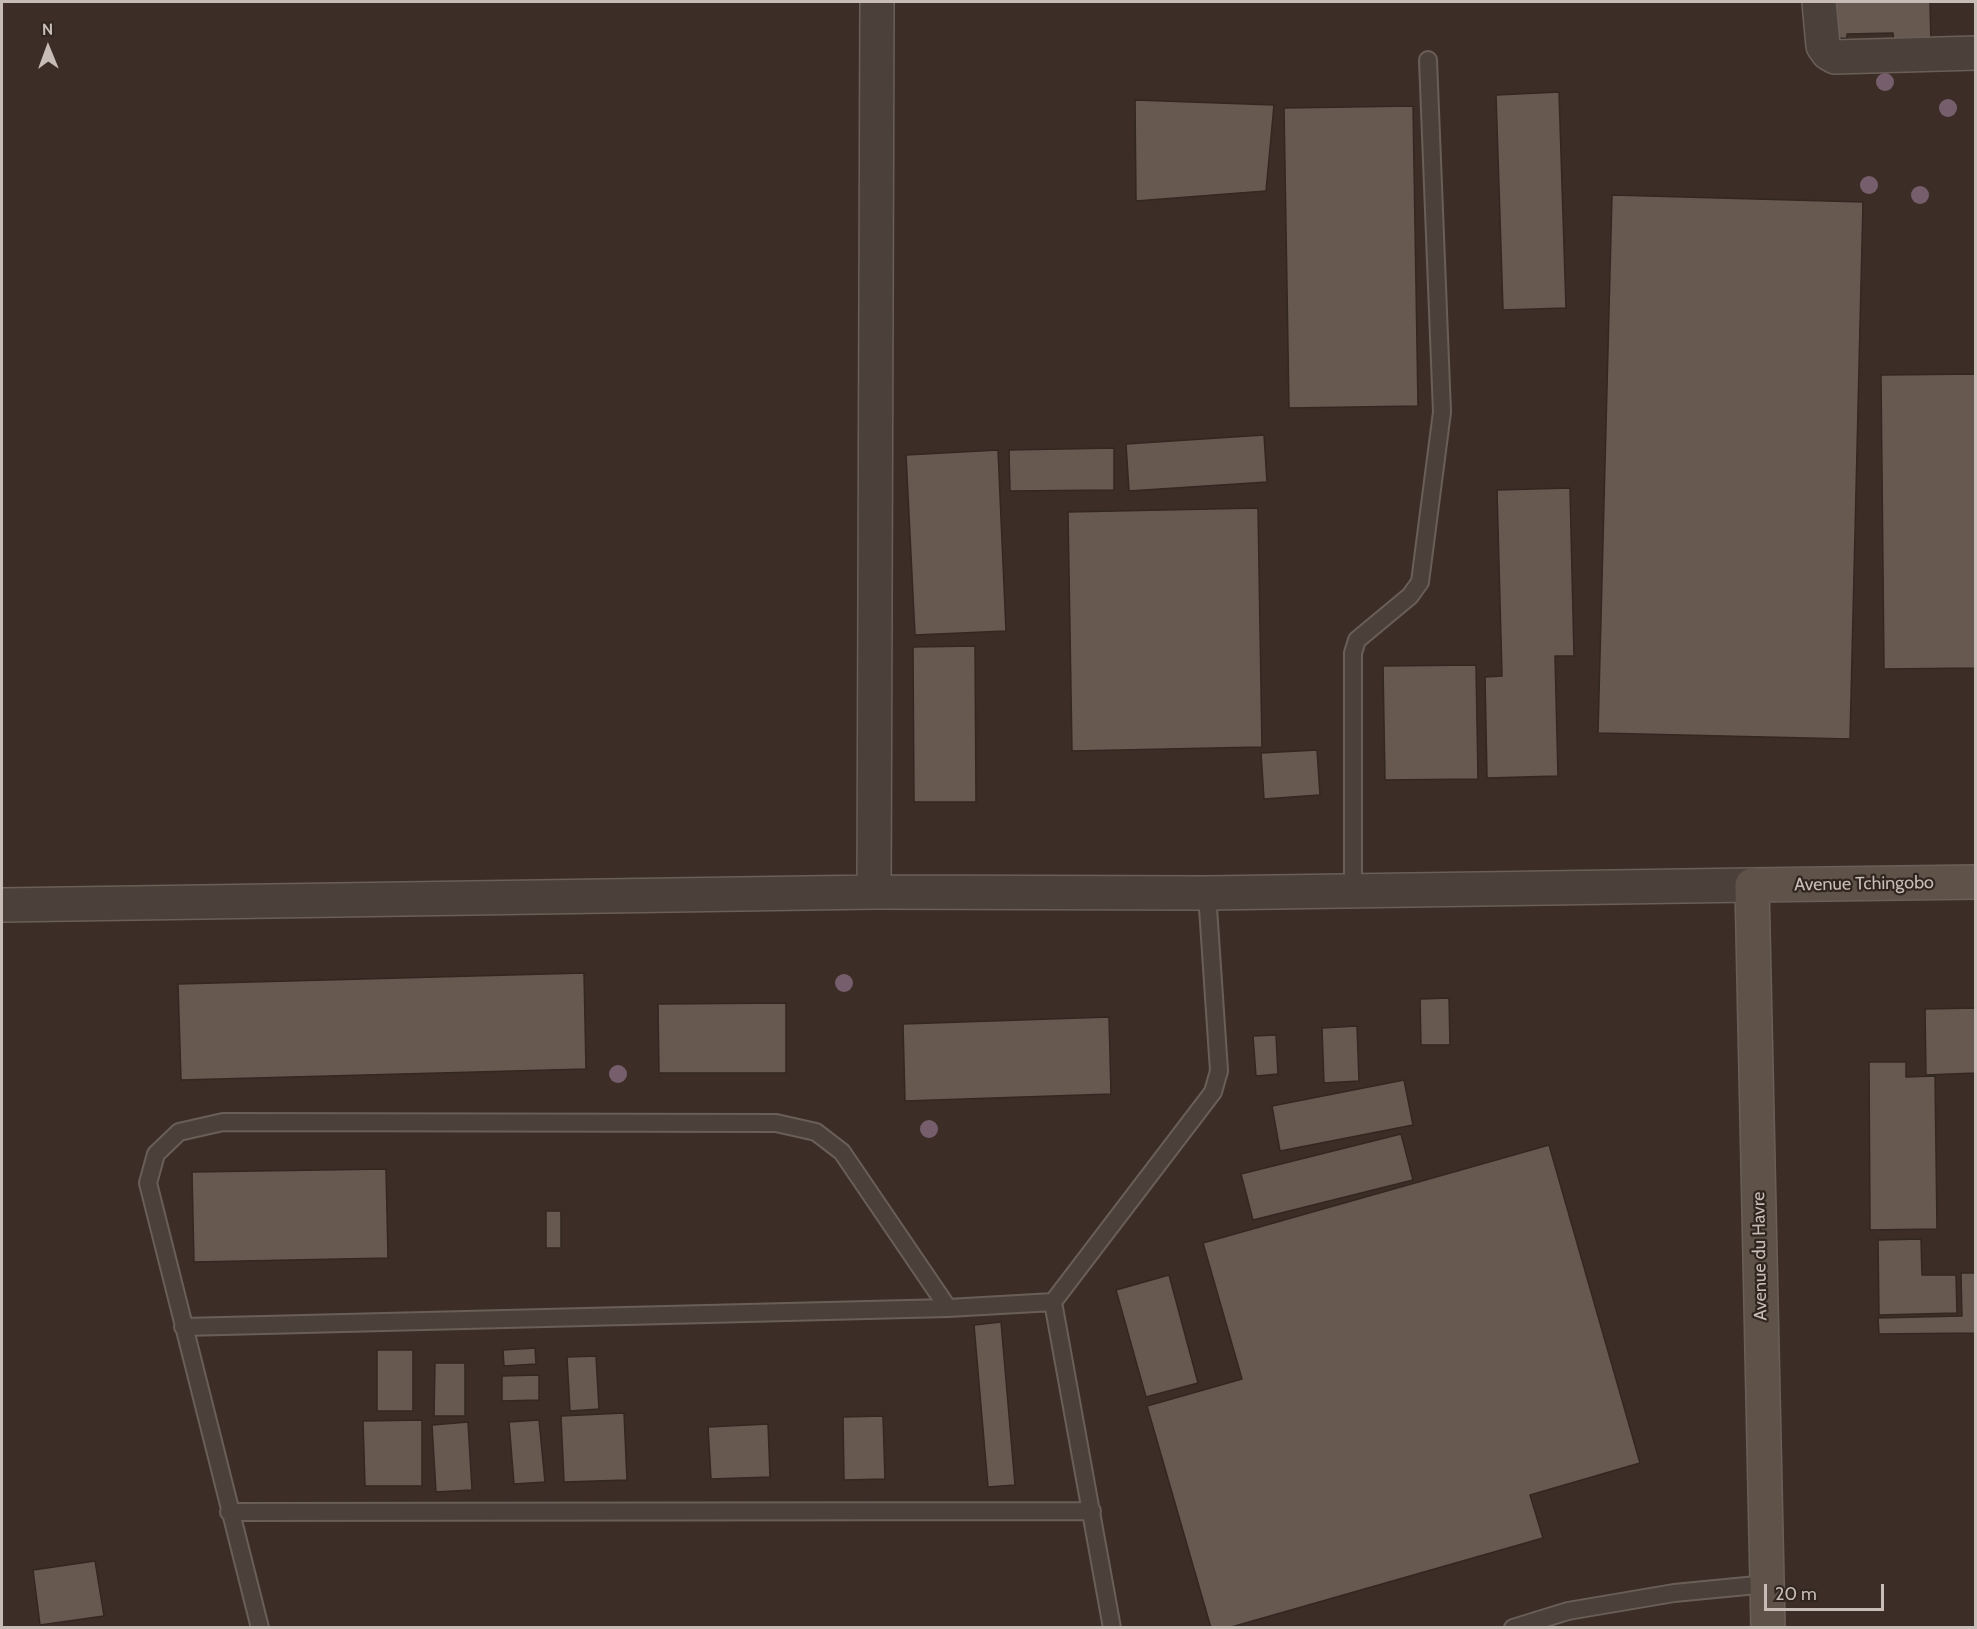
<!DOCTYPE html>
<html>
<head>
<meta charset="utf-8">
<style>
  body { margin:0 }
  #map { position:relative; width:1977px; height:1629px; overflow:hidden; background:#3c2e27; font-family:Cabin,sans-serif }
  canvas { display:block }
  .frame { position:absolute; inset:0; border:3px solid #c7bdb6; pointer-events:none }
  .north { position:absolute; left:18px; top:18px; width:60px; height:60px; -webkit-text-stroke:4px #31261f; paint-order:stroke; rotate:359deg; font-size:16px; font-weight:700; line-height:24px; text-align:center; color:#c7bdb6 }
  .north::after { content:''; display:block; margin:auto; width:21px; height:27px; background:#c7bdb6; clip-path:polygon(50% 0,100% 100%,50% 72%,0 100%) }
  .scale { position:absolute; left:1764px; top:1584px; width:120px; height:27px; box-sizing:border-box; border:3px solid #c7bdb6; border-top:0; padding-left:8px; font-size:18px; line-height:21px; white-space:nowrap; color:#c7bdb6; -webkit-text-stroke:4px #31261f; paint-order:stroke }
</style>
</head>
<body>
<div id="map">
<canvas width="1977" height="1629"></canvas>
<div class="frame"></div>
<div class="north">N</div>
<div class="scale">20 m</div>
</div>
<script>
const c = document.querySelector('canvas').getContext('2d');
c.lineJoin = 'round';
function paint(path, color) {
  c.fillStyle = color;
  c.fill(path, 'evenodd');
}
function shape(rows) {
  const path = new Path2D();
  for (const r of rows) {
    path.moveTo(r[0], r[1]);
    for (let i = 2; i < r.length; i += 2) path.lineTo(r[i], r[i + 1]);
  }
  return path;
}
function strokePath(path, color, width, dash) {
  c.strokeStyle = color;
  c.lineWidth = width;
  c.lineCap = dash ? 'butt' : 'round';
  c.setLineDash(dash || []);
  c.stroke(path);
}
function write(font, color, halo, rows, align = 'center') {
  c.font = font + ' Cabin,sans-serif';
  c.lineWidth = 4.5;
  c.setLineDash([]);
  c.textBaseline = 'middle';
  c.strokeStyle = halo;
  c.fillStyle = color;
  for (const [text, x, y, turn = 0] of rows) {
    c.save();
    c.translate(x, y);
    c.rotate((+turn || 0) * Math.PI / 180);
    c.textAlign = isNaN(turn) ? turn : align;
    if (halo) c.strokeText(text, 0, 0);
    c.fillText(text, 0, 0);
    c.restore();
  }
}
const building = shape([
  [1827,2,1930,2,1931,42,1894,44,1893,33,1847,34,1847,38,1828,39,1827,2],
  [1559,92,1566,308,1503,310,1496,95,1559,92],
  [1135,100,1274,105,1266,191,1136,201,1135,100],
  [1413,106,1418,406,1289,408,1284,108,1413,106],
  [1612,195,1863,202,1850,739,1598,733,1612,195],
  [1976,374,1976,668,1884,669,1881,375,1976,374],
  [1264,435,1267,482,1129,491,1126,444,1264,435],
  [1114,448,1114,490,1010,491,1009,450,1114,448],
  [998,450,1006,631,915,635,906,455,998,450],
  [1570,488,1574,656,1555,656,1558,776,1487,778,1485,677,1502,676,1497,490,1570,488],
  [1258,508,1262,747,1072,751,1068,512,1258,508],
  [975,646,976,802,914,802,913,647,975,646],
  [1476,665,1478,779,1385,780,1383,666,1476,665],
  [1317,750,1320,795,1264,799,1261,753,1317,750],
  [584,973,586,1069,181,1080,178,984,584,973],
  [1449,998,1450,1045,1421,1045,1420,999,1449,998],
  [786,1003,786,1073,659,1073,658,1004,786,1003],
  [1976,1008,1976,1073,1926,1075,1925,1009,1976,1008],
  [1109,1017,1111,1094,905,1101,903,1024,1109,1017],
  [1357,1026,1359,1081,1324,1083,1322,1028,1357,1026],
  [1276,1035,1278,1074,1256,1076,1253,1036,1276,1035],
  [1869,1062,1906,1062,1906,1077,1935,1076,1937,1229,1870,1230,1869,1062],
  [1404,1080,1413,1125,1280,1151,1272,1106,1404,1080],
  [1401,1134,1413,1180,1253,1220,1241,1174,1401,1134],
  [1549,1145,1640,1463,1530,1495,1543,1538,1228,1628,1211,1628,1147,1406,1242,1379,1203,1243,1549,1145],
  [386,1169,388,1258,194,1262,192,1172,386,1169],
  [546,1211,561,1211,561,1248,546,1248,546,1211],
  [1921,1239,1922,1275,1956,1275,1957,1313,1879,1315,1878,1240,1921,1239],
  [1961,1273,1976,1273,1976,1333,1879,1334,1878,1318,1962,1316,1961,1273],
  [1169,1275,1198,1383,1146,1397,1116,1290,1169,1275],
  [1001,1322,1015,1485,988,1487,974,1325,1001,1322],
  [535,1348,536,1364,504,1366,503,1350,535,1348],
  [377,1350,413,1350,413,1411,377,1411,377,1350],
  [596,1356,599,1409,570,1411,567,1357,596,1356],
  [435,1363,465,1363,465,1416,434,1416,435,1363],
  [539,1375,539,1400,502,1401,502,1376,539,1375],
  [624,1413,627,1480,564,1482,561,1416,624,1413],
  [883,1416,885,1479,844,1480,843,1417,883,1416],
  [422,1420,422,1486,365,1486,363,1421,422,1420],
  [539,1420,545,1482,514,1484,509,1422,539,1420],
  [468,1422,472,1490,436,1492,432,1425,468,1422],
  [768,1424,770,1477,711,1479,708,1427,768,1424],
  [95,1561,104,1616,40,1625,33,1570,95,1561]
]);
const lane = shape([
  [1353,890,1353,653,1357,640,1410,596,1420,582,1442,412,1428,60],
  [183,1327,948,1308,1053,1302],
  [229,1512,1092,1511],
  [260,1628,148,1183,156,1154,179,1132,223,1122,776,1123,816,1132,842,1152,948,1308],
  [1112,1628,1053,1302,1213,1092,1219,1071,1207,893],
  [1513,1628,1568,1611,1674,1593,1767,1584]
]);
const street = shape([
  [1819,2,1823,46,1828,53,1835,57,1976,53],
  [874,892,877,2],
  [2,905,874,892,1207,893,1752,885]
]);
const secondary = shape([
  [1768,1628,1752,885,1976,882]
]);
const trees = [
  [1885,82],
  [1948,108],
  [1869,185],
  [1920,195],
  [844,983],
  [618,1074],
  [929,1129]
];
const streetNames = [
  ["Avenue Tchingobo",1864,884,-1],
  ["Avenue du Havre",1760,1256,-91]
];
paint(building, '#675850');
strokePath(building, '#332821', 1.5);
strokePath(lane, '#6a5f58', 20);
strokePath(street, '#6a5f58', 36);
strokePath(secondary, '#6a5f58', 36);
strokePath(lane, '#4c413a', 16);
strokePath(street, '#4c413a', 33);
strokePath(secondary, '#5f5249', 33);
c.fillStyle = '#765e6c';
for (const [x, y] of trees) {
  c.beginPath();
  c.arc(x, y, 9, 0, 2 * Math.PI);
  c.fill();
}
write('18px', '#c7bdb6', '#31261f', streetNames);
</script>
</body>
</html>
